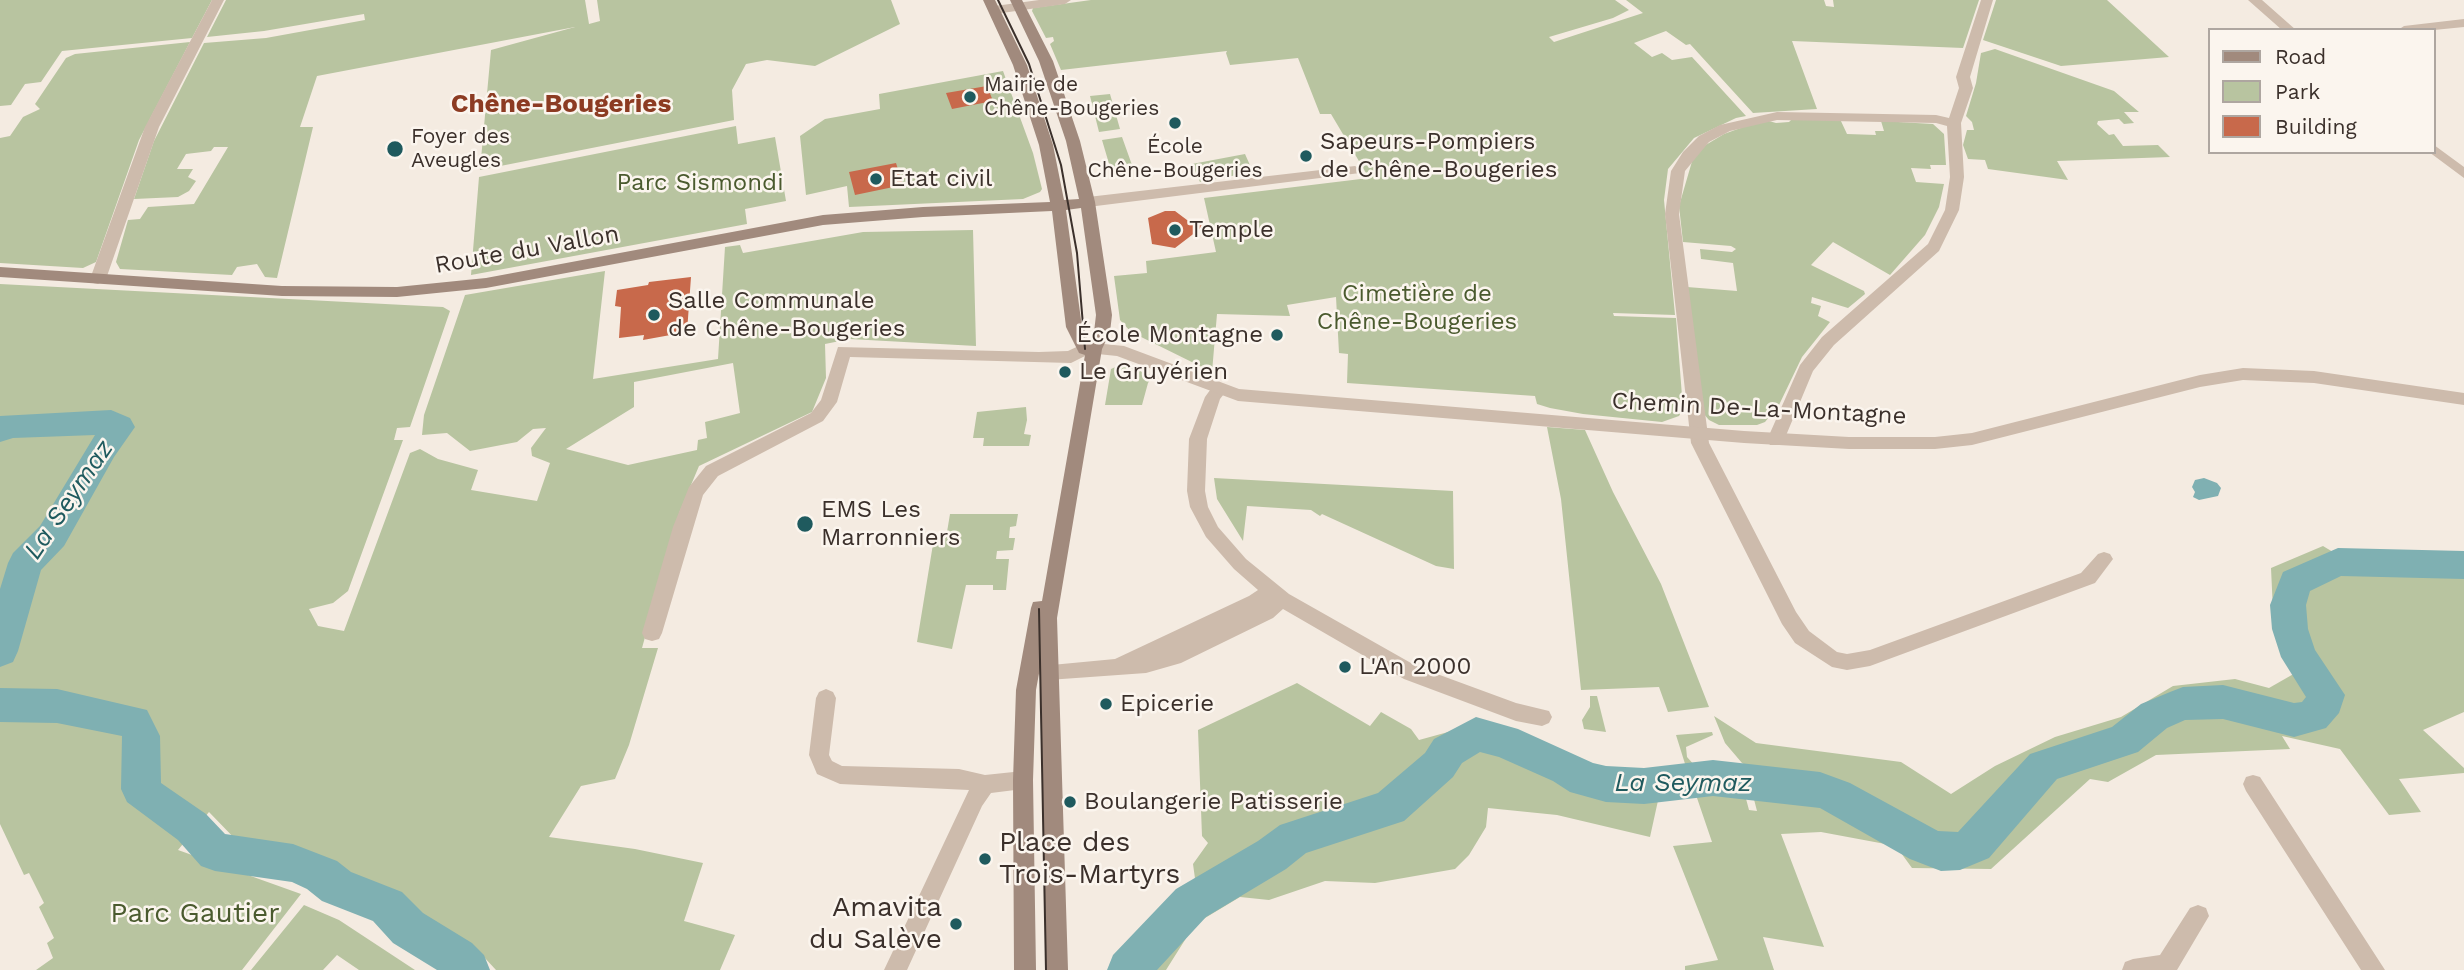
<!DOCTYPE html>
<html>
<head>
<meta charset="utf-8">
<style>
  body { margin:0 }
  #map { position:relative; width:2464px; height:970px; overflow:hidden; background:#f4ebe1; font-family:"Work Sans",sans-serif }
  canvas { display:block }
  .legend { position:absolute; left:2208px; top:28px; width:228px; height:126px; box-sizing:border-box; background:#fbf5ee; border:2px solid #aea6a0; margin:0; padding:9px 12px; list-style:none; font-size:21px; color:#3b302b }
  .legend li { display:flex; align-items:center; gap:14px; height:35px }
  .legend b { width:35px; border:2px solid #aea6a0 }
</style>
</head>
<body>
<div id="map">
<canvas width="2464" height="970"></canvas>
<ul class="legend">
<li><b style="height:9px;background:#a18a7d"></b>Road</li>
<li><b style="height:19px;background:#b8c4a0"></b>Park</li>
<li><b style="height:19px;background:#c8694b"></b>Building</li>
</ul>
</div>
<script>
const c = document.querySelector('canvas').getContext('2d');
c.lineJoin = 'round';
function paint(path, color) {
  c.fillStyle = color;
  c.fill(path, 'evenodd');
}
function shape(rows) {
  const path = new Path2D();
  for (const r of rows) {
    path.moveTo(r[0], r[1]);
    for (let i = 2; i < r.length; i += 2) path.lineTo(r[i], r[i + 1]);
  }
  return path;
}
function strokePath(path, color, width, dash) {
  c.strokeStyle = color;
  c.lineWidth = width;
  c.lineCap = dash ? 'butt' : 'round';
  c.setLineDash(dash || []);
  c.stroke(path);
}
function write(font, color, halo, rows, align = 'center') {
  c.font = font + ' "Work Sans",sans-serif';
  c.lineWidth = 5;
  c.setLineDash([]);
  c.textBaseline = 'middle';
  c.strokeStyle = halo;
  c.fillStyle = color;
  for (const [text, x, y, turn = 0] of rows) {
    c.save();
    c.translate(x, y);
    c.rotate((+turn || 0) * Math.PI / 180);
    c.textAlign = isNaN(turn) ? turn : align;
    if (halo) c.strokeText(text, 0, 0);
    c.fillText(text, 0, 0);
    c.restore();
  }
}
const green = shape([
  [0,0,212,0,192,38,62,51,41,82,25,84,11,105,0,106],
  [226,0,585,0,589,24,600,21,597,0,891,0,900,24,815,66,767,60,746,64,732,90,734,120,480,170,491,50,575,27,317,76,300,127,313,127,277,278,265,277,257,264,237,267,232,275,120,269,116,262,128,220,140,219,148,207,194,204,228,147,214,147,211,151,186,154,177,169,193,169,188,177,196,181,189,191,178,197,134,199,154,141,204,43,266,38,365,20,364,14,264,31,207,37],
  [1091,0,1615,0,1629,10,1613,18,1549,37,1554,42,1643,13,1626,0,1824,0,1826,6,1834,7,1833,0,1979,0,1963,48,1792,41,1817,109,1753,113,1690,44,1686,45,1666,31,1634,43,1652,57,1662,53,1672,60,1692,57,1746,116,1736,118,1694,138,1668,169,1664,200,1675,315,1613,313,1614,316,1676,318,1683,409,1679,416,1662,422,1583,414,1550,408,1537,404,1535,396,1347,383,1348,354,1339,353,1336,297,1287,305,1290,316,1217,314,1212,372,1131,332,1120,320,1114,276,1147,273,1146,261,1216,252,1204,198,1369,178,1331,114,1320,114,1298,58,1230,65,1226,53,1227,51,1061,70,1050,44,1054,41,1053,37,1046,38,1032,11,1033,8],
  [1996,0,2107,0,2169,57,2061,66,1983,40],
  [190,42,139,140,96,262,83,268,0,263,0,138,10,136,23,117,40,109,35,104,66,58,75,54],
  [1995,49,2114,91,2139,112,2124,112,2134,123,2124,124,2119,119,2098,121,2097,124,2109,135,2114,134,2123,146,2158,145,2170,157,2057,161,2068,180,1988,169,1985,160,1968,159,1963,145,1967,130,1974,130,1972,122,1966,116,1976,83,1981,53],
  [1003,71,1033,153,1042,189,1040,192,1023,199,849,207,847,186,806,195,800,136,825,119,880,109,879,94],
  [1110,94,1120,129,1099,132,1090,96],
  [1792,119,1840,119,1847,134,1876,135,1875,131,1884,131,1881,121,1933,124,1944,134,1946,165,1930,165,1931,169,1911,168,1916,182,1944,184,1939,207,1925,235,1890,275,1833,242,1811,265,1864,291,1865,294,1848,308,1812,297,1811,303,1821,306,1818,316,1830,322,1802,357,1779,405,1765,422,1757,425,1719,425,1709,420,1702,412,1687,287,1737,291,1733,263,1701,259,1700,249,1732,252,1736,249,1731,246,1683,242,1679,206,1693,158,1704,146,1724,134,1746,126,1769,121,1776,123,1789,122],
  [736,126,738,144,775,137,786,201,745,209,747,224,471,275,479,177],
  [1122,137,1132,165,1110,167,1102,140],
  [1245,154,1253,172,1200,182,1192,164],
  [973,230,976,346,850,339,825,344,826,378,812,412,699,466,680,511,642,648,658,648,629,745,615,779,581,786,549,837,635,849,703,863,684,921,735,935,720,970,496,970,483,956,424,925,384,896,324,866,239,843,209,812,178,850,301,894,242,970,36,970,53,958,47,943,54,938,39,907,44,903,29,873,24,875,0,824,0,284,443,307,450,311,410,427,397,428,394,440,403,440,348,591,333,603,309,609,318,626,344,631,410,453,420,449,438,459,478,470,471,490,537,501,550,463,532,456,531,448,546,428,533,429,517,442,470,451,447,433,422,435,424,415,465,295,605,271,593,379,718,359,725,247,740,245,743,253,863,232],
  [733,363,740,413,705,422,707,438,698,440,697,450,628,465,566,449,634,407,634,382],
  [1122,364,1153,376,1148,383,1142,405,1105,405,1111,369],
  [1026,407,1027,420,1024,434,1031,435,1029,446,983,446,984,438,973,438,977,412],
  [1547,427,1585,430,1613,492,1661,584,1709,707,1668,712,1659,687,1581,690,1561,499],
  [1214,478,1453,491,1454,569,1436,566,1322,514,1320,516,1311,510,1247,506,1243,541,1217,499],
  [950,514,1018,514,1016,526,1010,527,1009,538,1015,538,1013,550,997,551,996,559,1009,559,1006,590,993,590,993,585,966,585,952,649,917,642,934,538,946,538],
  [2323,546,2338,555,2464,553,2464,712,2423,730,2464,768,2464,773,2399,779,2421,812,2389,815,2340,749,2282,736,2290,749,2156,755,2108,782,2090,779,1991,869,1912,868,1896,846,1821,832,1781,834,1824,947,1763,937,1774,970,1685,970,1685,966,1718,960,1673,846,1712,842,1696,795,1745,795,1749,810,1757,811,1748,776,1759,777,1762,773,1752,765,1750,768,1742,763,1725,743,1714,716,1756,743,1901,762,1951,794,1995,766,2055,737,2121,717,2173,686,2235,679,2269,688,2297,672,2274,632,2271,568],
  [1297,683,1370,726,1381,712,1411,729,1419,740,1459,729,1485,731,1543,748,1572,767,1659,796,1650,837,1557,815,1488,808,1486,827,1469,855,1455,869,1375,883,1325,881,1269,900,1240,897,1195,924,1166,970,1145,970,1198,900,1193,864,1208,843,1202,836,1198,730],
  [1590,696,1597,696,1606,732,1584,729,1582,720,1590,707],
  [1712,732,1713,735,1686,747,1687,757,1696,767,1686,767,1676,735],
  [304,905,339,920,415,970,359,970,337,955,323,970,251,970]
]);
const water = shape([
  [2204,478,2217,483,2221,488,2218,496,2199,500,2193,497,2195,492,2192,487,2195,480]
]);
const river = shape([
  [111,410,130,418,135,427,114,457,64,546,41,570,18,651,13,662,0,667,0,589,8,563,13,553,40,526,95,435,13,438,0,442,0,416,111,410],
  [2338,548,2464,551,2464,579,2341,576,2310,591,2306,605,2308,629,2315,650,2345,695,2339,713,2326,728,2294,737,2223,719,2185,720,2167,728,2138,752,2057,779,1989,858,1960,870,1941,871,1910,859,1820,808,1713,796,1644,804,1606,802,1570,792,1553,781,1499,757,1480,752,1462,763,1453,777,1404,821,1306,853,1286,869,1206,917,1157,970,1107,970,1113,955,1176,889,1258,841,1280,825,1378,793,1425,753,1434,739,1476,717,1518,729,1593,763,1606,766,1644,768,1713,760,1820,772,1850,783,1938,831,1958,832,2030,754,2112,727,2141,704,2170,692,2183,687,2223,685,2294,703,2302,702,2306,697,2281,657,2272,629,2270,605,2283,572,2338,548],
  [0,688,57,689,147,710,160,736,161,783,206,814,225,834,293,844,337,861,351,872,402,892,423,913,472,943,484,955,490,970,437,970,393,943,373,921,322,901,307,889,292,882,215,871,201,866,178,840,127,802,121,789,122,736,57,723,0,722,0,688]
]);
const building = shape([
  [987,86,993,101,952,109,946,93],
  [896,163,903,185,855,195,849,172],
  [1165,211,1175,211,1187,220,1205,225,1175,248,1152,244,1148,218],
  [691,277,687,332,643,340,644,335,619,338,621,307,615,306,617,290,648,285,649,282]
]);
const minor = shape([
  [212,0,224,0,159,127,106,279,98,284,93,283,90,279,145,127,212,0],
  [1039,0,1071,0,1065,4,995,14,989,10,995,6,1039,0],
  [1981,0,1993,0,1970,77,1973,88,1961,123,1964,177,1959,210,1939,251,1834,345,1813,371,1782,445,1770,445,1767,440,1800,365,1822,337,1928,244,1945,210,1950,177,1947,126,1936,123,1777,120,1730,131,1709,142,1685,171,1679,214,1709,443,1796,612,1809,631,1837,652,1847,654,1870,650,2081,573,2098,554,2104,552,2110,554,2113,559,2095,583,1870,666,1847,670,1832,667,1795,643,1782,624,1691,443,1665,214,1671,171,1683,152,1699,136,1720,125,1777,112,1936,115,1949,118,1959,88,1956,77,1981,0],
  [2248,0,2262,0,2296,30,2282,30,2248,0],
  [2464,19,2464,27,2434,30,2398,30,2404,26,2464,19],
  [2434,145,2464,167,2464,178,2429,152,2434,152,2434,145],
  [1355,166,1362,170,1360,173,1088,207,1081,202,1088,197,1355,166],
  [1085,343,1091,345,1093,349,1091,353,1071,363,850,357,837,402,823,421,718,476,703,495,662,633,659,639,652,641,645,639,642,633,673,527,689,487,706,466,811,413,821,400,838,347,1039,352,1068,351,1085,343],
  [1219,384,1227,390,1220,399,1207,439,1205,491,1208,507,1218,527,1246,559,1289,594,1418,667,1516,703,1549,711,1552,717,1549,723,1542,726,1516,721,1404,679,1283,609,1273,618,1181,663,1146,673,1048,680,1041,678,1038,672,1041,666,1115,659,1249,596,1258,590,1234,569,1206,537,1190,507,1187,491,1189,439,1205,397,1213,386,1219,384],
  [826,689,833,692,836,698,829,755,832,761,842,766,959,769,985,775,1023,771,1030,773,1033,780,1030,787,1023,789,991,793,982,806,907,970,884,970,969,790,840,784,817,774,809,755,816,698,819,692,826,689],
  [2253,775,2260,777,2385,970,2361,970,2246,791,2243,784,2246,777,2253,775],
  [2198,905,2206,908,2209,916,2177,970,2122,970,2125,962,2133,959,2160,955,2190,908,2198,905]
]);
const tertiary = shape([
  [1094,343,1124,346,1239,389,1744,431,1849,437,1935,437,1972,433,2200,375,2243,368,2314,371,2464,393,2464,405,2314,383,2243,380,2200,387,1972,445,1935,449,1849,449,1744,443,1238,401,1117,356,1088,353,1086,349,1088,345,1094,343]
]);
const secondary = shape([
  [983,0,995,0,1027,65,1053,145,1064,200,1079,199,1066,141,1039,61,1010,0,1022,0,1053,61,1080,141,1095,202,1112,315,1110,332,1102,349,1057,618,1068,970,1046,970,1040,668,1036,690,1033,780,1036,970,1014,970,1013,780,1016,690,1031,608,1033,602,1042,601,1085,355,1079,353,1066,327,1052,211,923,217,823,225,486,288,397,297,282,296,0,277,0,267,282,286,397,287,486,278,823,215,923,207,1050,202,1039,145,1013,65,983,0],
  [1081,208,1096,315,1094,332,1089,342,1082,327,1066,210,1081,208]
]);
const tram = shape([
  [998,0,1029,64,1061,165,1077,253,1085,349],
  [1039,609,1046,970]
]);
const markers = [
  [970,97,7,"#1f5a5e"],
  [1175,123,7,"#1f5a5e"],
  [395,149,9,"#1f5a5e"],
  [1306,156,7,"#1f5a5e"],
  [876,179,7,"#1f5a5e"],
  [1175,230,7,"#1f5a5e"],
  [654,315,7,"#1f5a5e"],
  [1277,335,7,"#1f5a5e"],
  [1065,372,7,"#1f5a5e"],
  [805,524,9,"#1f5a5e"],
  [1345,667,7,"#1f5a5e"],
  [1106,704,7,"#1f5a5e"],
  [1070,802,7,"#1f5a5e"],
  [985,859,7,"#1f5a5e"],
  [956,924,7,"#1f5a5e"]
];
const farPoinames = [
  ["Mairie de",984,85],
  ["Chêne-Bougeries",984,109],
  ["Foyer des",411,137],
  ["Aveugles",411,161],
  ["École",1175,147,"center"],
  ["Chêne-Bougeries",1175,171,"center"]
];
const poiNames = [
  ["Sapeurs-Pompiers",1320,142],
  ["de Chêne-Bougeries",1320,170],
  ["Etat civil",890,179],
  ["Temple",1189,230],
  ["Salle Communale",668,301],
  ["de Chêne-Bougeries",668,329],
  ["École Montagne",1263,335,"right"],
  ["Le Gruyérien",1079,372],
  ["EMS Les",821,510],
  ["Marronniers",821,538],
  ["L'An 2000",1359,667],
  ["Epicerie",1120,704],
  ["Boulangerie Patisserie",1084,802]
];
const parkNames = [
  ["Parc Sismondi",700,183],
  ["Cimetière de",1417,294],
  ["Chêne-Bougeries",1417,322]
];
const streetNames = [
  ["Route du Vallon",527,250,-10],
  ["Chemin De-La-Montagne",1759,409,3]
];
const farDistrictnames = [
  ["Chêne-Bougeries",561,104]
];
const waterNames = [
  ["La Seymaz",69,500,-56],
  ["La Seymaz",1683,783]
];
const nearPoinames = [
  ["Place des",999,843],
  ["Trois-Martyrs",999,875],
  ["Amavita",942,908,"right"],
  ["du Salève",942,940,"right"]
];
const nearParknames = [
  ["Parc Gautier",195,914]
];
paint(green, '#b8c4a0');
paint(water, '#7fb0b2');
paint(river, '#7fb0b2');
paint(building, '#c8694b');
paint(minor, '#cdbbac');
paint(tertiary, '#cdbbac');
paint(secondary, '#a18a7d');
strokePath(tram, '#3b302b', 2);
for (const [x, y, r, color] of markers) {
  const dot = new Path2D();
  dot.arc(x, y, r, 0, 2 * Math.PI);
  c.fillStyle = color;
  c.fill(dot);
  strokePath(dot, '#fbf5ee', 2.5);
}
write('21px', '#3b302b', '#fbf5ee', farPoinames, 'left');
write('24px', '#3b302b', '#fbf5ee', poiNames, 'left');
write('24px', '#4a5a2e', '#fbf5ee', parkNames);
write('24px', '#3b302b', '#fbf5ee', streetNames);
write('bold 26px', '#8c3b22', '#fbf5ee', farDistrictnames);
write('italic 26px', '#1f5a5e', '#fbf5ee', waterNames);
write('28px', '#3b302b', '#fbf5ee', nearPoinames, 'left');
write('28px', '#4a5a2e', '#fbf5ee', nearParknames);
</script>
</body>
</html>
